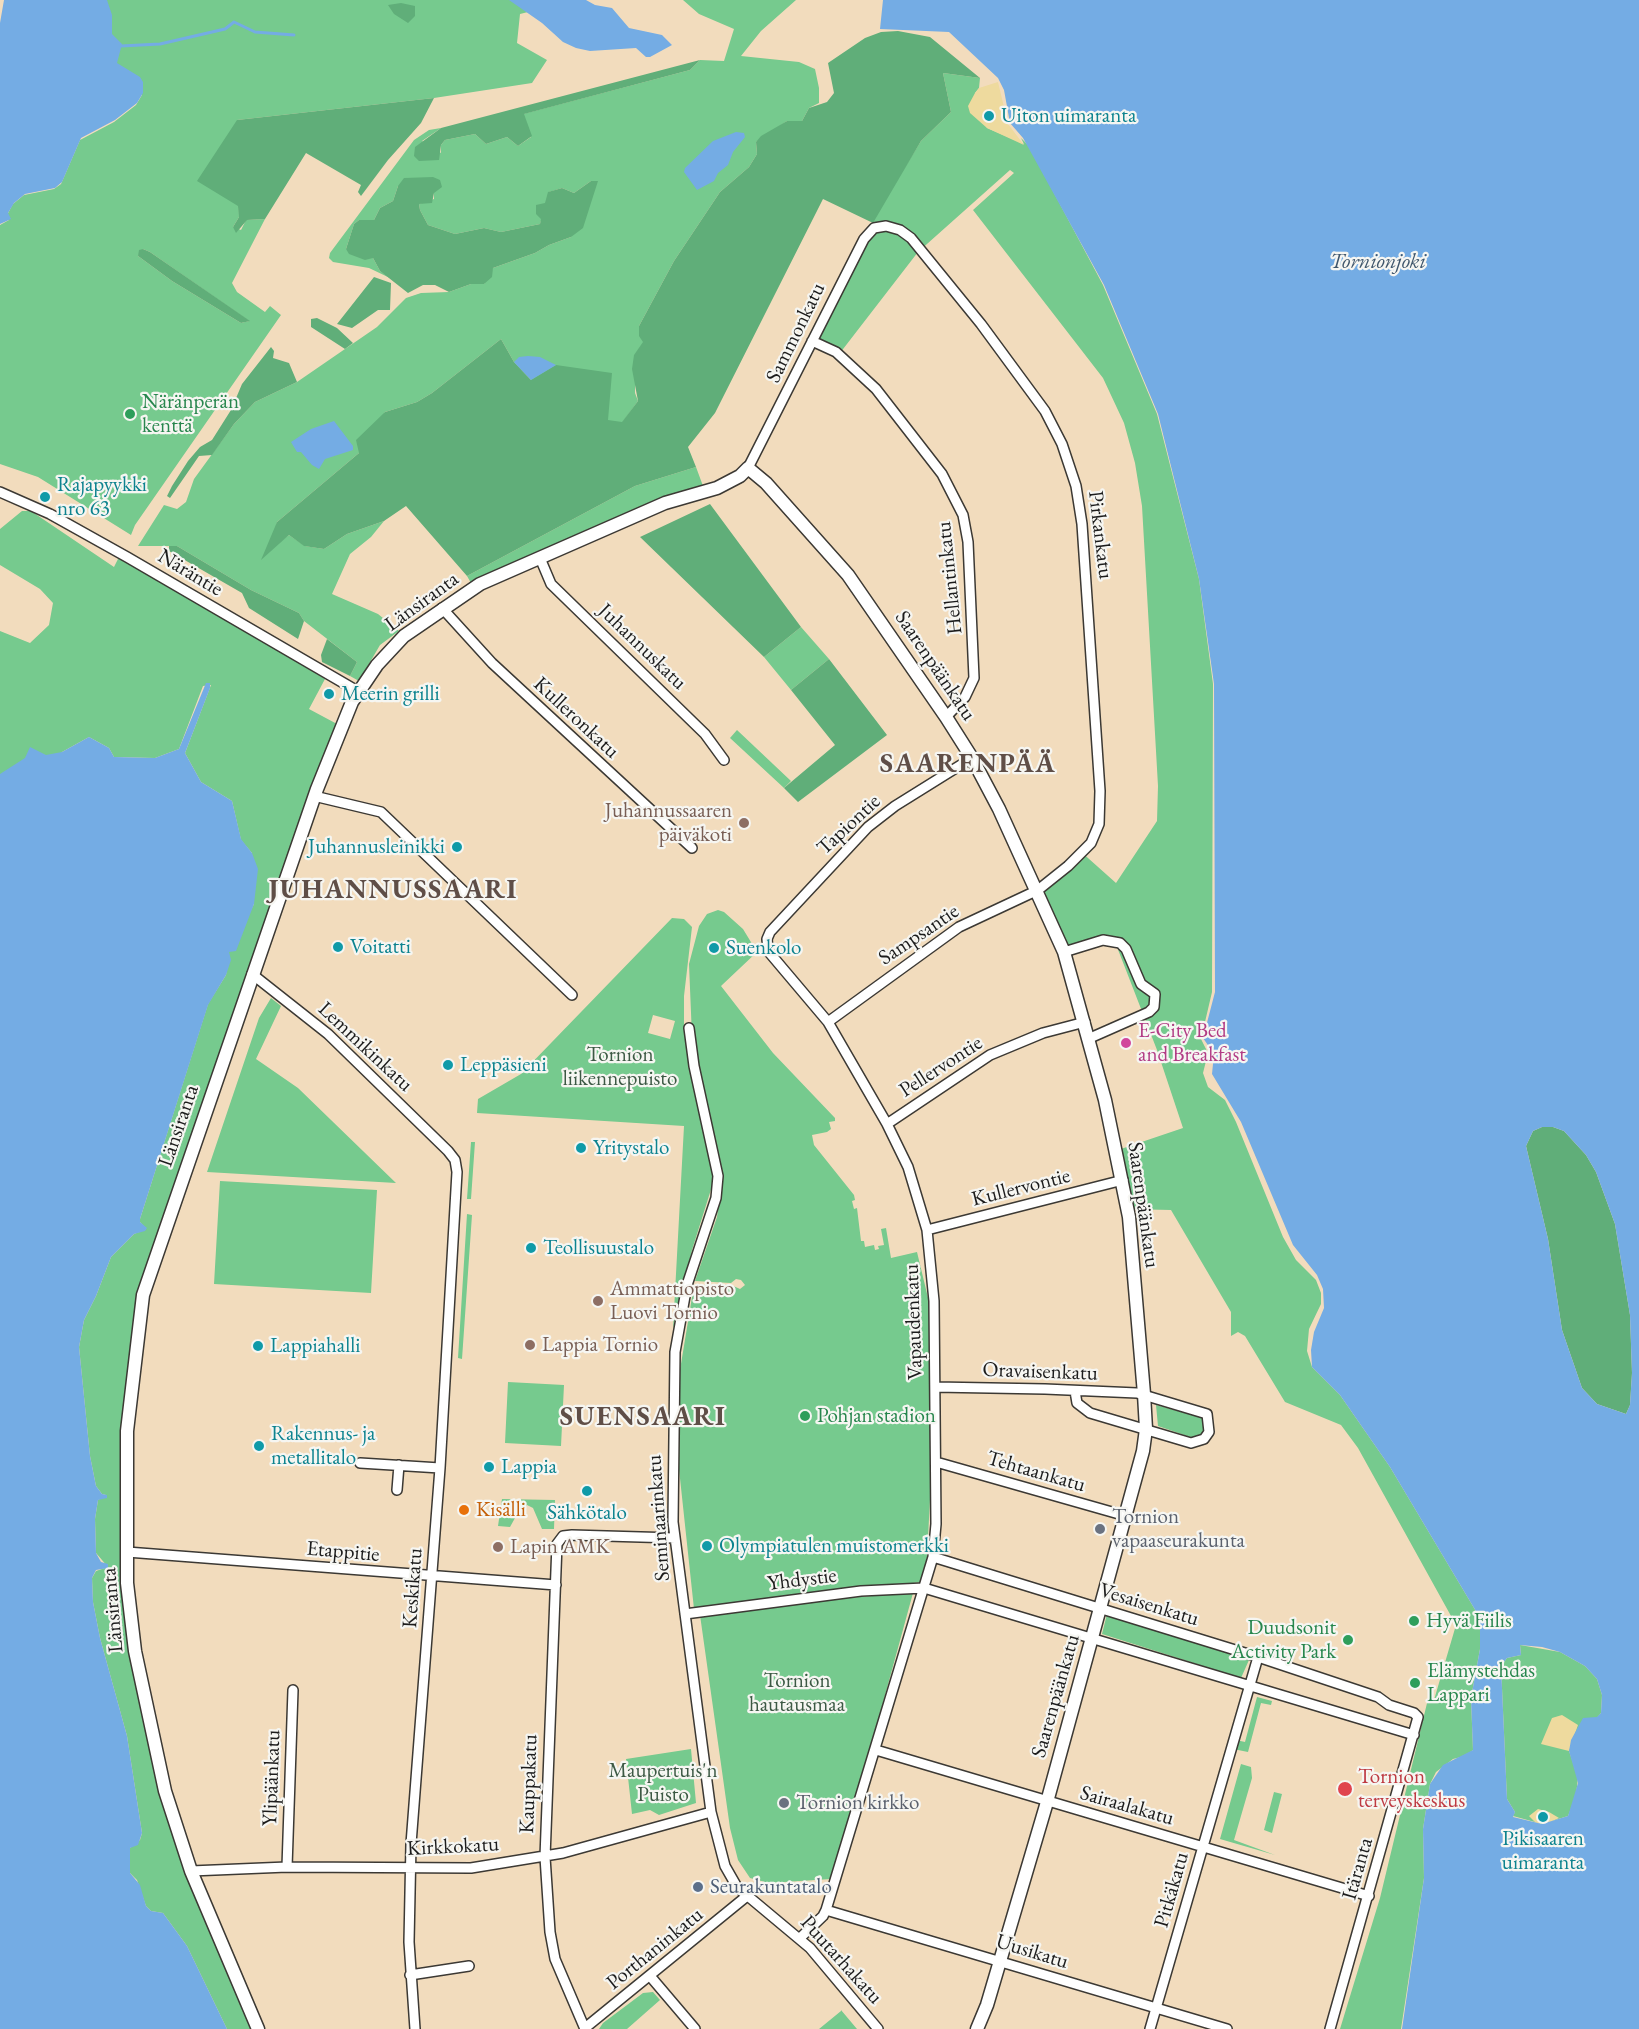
<!DOCTYPE html>
<html>
<head>
<meta charset="utf-8">
<style>
  body { margin:0 }
  canvas { display:block; background:#f2dcbd }
</style>
</head>
<body>
<canvas width="1639" height="2029"></canvas>
<script>
const c = document.querySelector('canvas').getContext('2d');
c.lineJoin = 'round';
function paint(path, color) {
  c.fillStyle = color;
  c.fill(path, 'evenodd');
}
function shape(rows) {
  const path = new Path2D();
  for (const r of rows) {
    path.moveTo(r[0], r[1]);
    for (let i = 2; i < r.length; i += 2) path.lineTo(r[i], r[i + 1]);
  }
  return path;
}
function strokePath(path, color, width, dash) {
  c.strokeStyle = color;
  c.lineWidth = width;
  c.lineCap = dash ? 'butt' : 'round';
  c.setLineDash(dash || []);
  c.stroke(path);
}
function write(font, color, halo, rows, align = 'center') {
  c.font = font + ' "EB Garamond",serif';
  c.lineWidth = 4.5;
  c.setLineDash([]);
  c.textBaseline = 'middle';
  c.strokeStyle = halo;
  c.fillStyle = color;
  for (const [text, x, y, turn = 0] of rows) {
    c.save();
    c.translate(x, y);
    c.rotate((+turn || 0) * Math.PI / 180);
    c.textAlign = isNaN(turn) ? turn : align;
    if (halo) c.strokeText(text, 0, 0);
    c.fillText(text, 0, 0);
    c.restore();
  }
}
const green = shape([
  [106,0,576,0,520,14,517,43,547,60,532,83,434,98,237,120,239,217,233,227,241,230,246,220,265,219,232,283,237,292,265,312,270,306,281,315,135,525,131,535,38,477,0,464,0,225,9,220,7,215,13,204,24,195,54,189,61,184,80,140,114,122,136,105,142,95,116,64],
  [143,249,150,252,249,321,241,323,172,281,138,256],
  [683,0,796,0,761,31,741,56,799,62,815,69,819,88,819,103,809,108,802,121,787,121,756,142,757,154,749,167,720,192,674,261,639,326,644,342,635,355,635,393,638,401,622,423,608,421,531,380,514,362,501,339,432,393,417,402,385,412,359,453,277,522,274,546,289,535,305,546,324,549,347,534,384,521,371,537,350,554,332,594,378,614,399,631,380,645,359,681,350,676,357,662,304,621,299,613,251,590,177,546,138,546,164,505,177,509,186,502,194,479,234,424,255,402,297,382,377,327,406,298,421,293,449,292,471,284,484,284,493,268,535,253,549,245,571,237,591,181,574,193,562,188,549,192,540,224,501,232,484,228,455,234,428,225,420,210,419,204,434,199,434,193,398,186,393,201,380,208,374,220,359,220,354,224,346,249,373,258,380,271,390,278,369,268,333,262,329,258,330,253,414,140,429,130,441,128,422,141,441,153,441,145,445,140,475,134,486,144,507,137,518,146,531,137,523,114,690,70,700,60,724,61,734,29,699,14],
  [943,73,980,78,979,88,975,93,987,128,1024,144,1021,138,1029,146,1103,285,1157,414,1199,579,1213,684,1212,992,1201,1039,1208,1053,1203,1073,1208,1087,1225,1100,1236,1122,1283,1237,1296,1260,1316,1280,1321,1293,1321,1304,1309,1329,1307,1351,1312,1367,1340,1395,1390,1467,1477,1613,1480,1623,1480,1649,1471,1698,1473,1750,1465,1756,1453,1759,1436,1772,1430,1784,1423,1829,1424,1878,1401,2029,1340,2029,1380,1898,1428,1699,1434,1700,1456,1625,1358,1448,1341,1425,1285,1402,1245,1336,1238,1332,1231,1336,1231,1312,1171,1210,1127,1209,1112,1152,1183,1128,1157,1050,1117,947,1103,944,1062,956,1036,886,1079,850,1116,883,1157,821,1158,786,1142,506,1135,463,1124,423,1103,378,973,210,1014,173,1010,170,918,252,840,353,816,339,878,211,921,141,951,112],
  [696,467,703,486,646,504,471,583,467,576,635,486],
  [22,511,31,511,114,567,122,551,325,679,309,709,337,724,138,1303,124,1583,162,1791,255,2029,227,2029,187,1946,163,1913,151,1911,146,1906,137,1880,130,1873,130,1848,140,1840,142,1833,127,1736,100,1638,93,1602,92,1578,96,1571,108,1567,96,1553,95,1519,98,1500,106,1495,102,1494,96,1486,90,1456,79,1347,84,1320,96,1296,111,1257,134,1234,146,1229,140,1222,140,1219,208,1004,226,975,229,952,254,904,252,853,241,840,232,801,201,782,185,753,211,685,203,686,179,749,155,758,114,757,109,748,89,737,62,752,0,828,0,631,30,643,49,625,53,603,40,589,0,565,0,529],
  [801,627,829,659,791,690,764,657],
  [737,730,791,781,784,788,730,738],
  [718,910,724,912,743,929,757,952,721,986,773,1053,835,1118,835,1121,829,1122,831,1129,827,1132,812,1135,814,1145,854,1195,855,1200,852,1201,854,1209,857,1208,861,1241,864,1241,865,1247,874,1245,875,1250,879,1249,878,1246,884,1245,881,1229,886,1228,891,1258,917,1252,929,1302,932,1461,927,1557,921,1582,694,1609,679,1469,680,1370,694,1285,731,1285,740,1289,745,1285,741,1280,736,1279,731,1283,695,1281,717,1217,723,1173,692,1037,689,964,699,926,707,914],
  [672,918,684,919,692,927,684,996,684,1026,689,1069,713,1161,713,1183,692,1250,673,1329,684,1126,477,1113,478,1099,521,1074],
  [653,1015,675,1021,670,1039,648,1033],
  [271,998,281,1006,256,1059,298,1088,396,1183,207,1172,259,1018],
  [471,1142,475,1142,471,1199,467,1199],
  [220,1181,377,1190,371,1293,214,1284],
  [467,1214,472,1215,462,1359,458,1358],
  [508,1382,564,1385,561,1446,505,1443],
  [1156,1405,1203,1418,1205,1425,1202,1434,1196,1439,1158,1426],
  [502,1499,555,1500,554,1529,542,1529,533,1508,527,1505,520,1509,510,1527,498,1526],
  [913,1593,858,1794,831,1879,769,1883,750,1878,738,1860,730,1828,700,1615,859,1597],
  [1107,1614,1249,1660,1241,1678,1102,1634],
  [1520,1645,1560,1652,1585,1666,1597,1679,1602,1695,1601,1713,1569,1751,1578,1777,1576,1796,1568,1816,1542,1824,1513,1816,1515,1812,1507,1799,1501,1666,1507,1658,1521,1655],
  [1257,1697,1272,1701,1271,1705,1261,1703,1248,1752,1233,1749,1236,1740,1245,1742],
  [691,1749,696,1803,659,1815,650,1810,632,1814,626,1759],
  [1241,1764,1251,1767,1252,1778,1234,1840,1275,1855,1220,1839],
  [1274,1792,1282,1794,1272,1833,1264,1830],
  [653,1992,660,2000,627,2029,599,2029,603,2023,643,1993],
  [841,2010,857,2029,819,2029,841,2011]
]);
const forest = shape([
  [401,3,415,6,415,16,408,23,394,14,388,5],
  [898,31,930,37,980,78,943,73,951,112,921,141,873,223,823,199,715,413,688,447,696,467,635,486,467,576,406,506,384,521,347,534,324,549,304,546,289,535,261,560,277,522,359,453,356,440,385,412,417,402,432,393,501,339,514,362,531,380,556,365,612,373,608,420,622,422,638,401,632,369,634,355,643,342,639,336,639,326,674,261,720,192,749,167,757,154,756,142,761,136,787,121,802,121,809,108,827,102,834,93,828,63,865,38,881,32],
  [700,60,690,70,524,114,532,136,518,146,507,137,486,144,475,134,445,140,441,145,439,160,419,161,414,156,415,147,441,128],
  [434,98,421,123,388,160,361,196,358,192,361,185,306,153,265,219,247,220,236,233,233,227,239,217,238,206,197,181,237,120],
  [433,177,440,180,442,187,434,193,432,203,419,204,420,210,428,225,455,234,484,228,501,232,540,224,541,219,536,214,536,205,545,203,548,192,562,188,574,193,591,181,598,181,583,228,571,237,549,245,535,253,493,268,492,277,484,284,471,284,449,292,435,285,423,285,408,293,380,271,373,258,365,260,349,254,346,249,354,224,359,220,374,220,380,208,393,201,398,186,404,178],
  [143,249,150,252,250,321,241,323,172,281,138,256,139,250],
  [374,277,391,283,390,310,378,310,352,328,337,324],
  [317,318,337,328,353,343,345,349,311,327,311,319],
  [271,347,274,351,273,358,289,363,297,382,255,402,234,424,212,455,199,456,170,498,167,496,172,486,188,461,200,447,212,440,231,410,242,384],
  [710,504,801,627,764,657,640,537],
  [169,546,177,546,251,590,299,613,304,621,298,639,249,608,242,593,169,551],
  [327,639,357,662,350,676,322,662,321,655],
  [829,659,887,735,798,802,784,788,835,745,791,690],
  [1542,1127,1553,1127,1564,1131,1586,1155,1596,1172,1615,1224,1630,1315,1632,1373,1630,1405,1626,1414,1597,1404,1582,1388,1562,1330,1548,1239,1526,1146,1533,1131]
]);
const sand = shape([
  [998,82,1008,124,1024,145,987,128,970,113,968,106,975,93,979,88],
  [1562,1715,1578,1725,1569,1751,1541,1744,1552,1718],
  [1538,1809,1549,1812,1559,1818,1548,1823,1536,1823,1529,1816]
]);
const water = shape([
  [4,0,107,0,112,15,112,34,122,44,117,63,140,77,143,82,143,93,137,103,115,120,81,138,62,182,55,188,25,194,14,203,8,213,11,219,0,224,0,23],
  [509,0,586,0,595,5,612,8,629,28,662,35,672,45,650,57,646,57,636,48,590,51,576,48,563,42,542,23],
  [883,0,1639,0,1639,2029,1402,2029,1424,1878,1423,1829,1430,1784,1443,1765,1473,1750,1471,1698,1480,1649,1480,1623,1477,1613,1390,1467,1340,1395,1312,1367,1311,1350,1314,1332,1324,1308,1323,1289,1317,1275,1293,1245,1241,1122,1212,1074,1214,1054,1203,1038,1215,992,1214,684,1199,579,1158,414,1104,285,1023,138,1010,123,1004,90,998,78,949,32,880,29],
  [1542,1127,1553,1127,1564,1131,1586,1155,1596,1172,1615,1224,1630,1315,1632,1373,1630,1405,1626,1414,1597,1404,1582,1388,1562,1330,1548,1239,1526,1146,1533,1131],
  [1520,1645,1542,1647,1560,1652,1585,1666,1597,1679,1602,1695,1601,1713,1597,1717,1583,1718,1571,1740,1569,1751,1578,1783,1568,1816,1542,1824,1513,1817,1515,1812,1507,1799,1501,1666,1507,1658,1521,1655],
  [736,132,744,133,745,137,733,152,728,165,718,173,714,181,697,190,684,172,685,168,713,141],
  [528,356,540,357,556,365,531,380,514,362,519,357],
  [334,421,353,446,353,450,325,459,319,469,312,465,301,452,297,452,291,442,311,429],
  [206,683,210,683,210,688,185,753,201,782,232,801,241,839,252,853,258,869,254,904,236,951,229,952,231,960,226,975,208,1005,140,1219,140,1222,147,1228,145,1231,134,1234,111,1257,96,1296,84,1320,79,1347,90,1456,96,1486,102,1494,107,1495,107,1498,98,1500,95,1519,96,1553,101,1562,108,1564,108,1568,96,1570,92,1578,93,1602,100,1638,127,1736,142,1833,138,1845,130,1848,130,1873,140,1885,146,1906,151,1911,163,1913,187,1946,227,2029,0,2029,0,774,25,758,30,747,46,755,62,752,89,737,109,748,114,757,155,758,179,749]
]);
const stream = shape([
  [121,46,160,44,225,29,234,22,255,32,294,35]
]);
const minor = shape([
  [812,341,836,352,876,389,942,474,963,515,968,542,974,678,965,697,946,717],
  [748,468,864,239,874,228,886,226,900,230,911,238,981,324,1045,411,1062,444,1076,486,1082,524,1100,791,1099,824,1091,843,1068,866,1038,890,959,927,828,1022],
  [0,492,50,514,127,557,359,692],
  [540,558,551,584,705,734,724,760],
  [442,608,492,663,692,848],
  [314,796,381,812,572,995],
  [1064,952,1103,940,1120,943,1126,949,1141,984,1155,994,1154,1007,1149,1012,1090,1038],
  [252,974,328,1034,448,1151,455,1160,457,1172,440,1468,411,1844,409,1942,415,2029],
  [689,1028,694,1066,718,1176,716,1198,687,1285,675,1352,673,1522,711,1812,725,1866,737,1887,810,1948,878,2029],
  [887,1124,990,1055,1043,1033,1085,1022],
  [927,1230,1123,1180],
  [935,1387,1045,1389,1137,1393,1207,1414,1209,1432,1204,1439,1191,1443,1090,1413,1077,1403,1075,1391],
  [936,1462,1126,1516],
  [360,1463,440,1468],
  [397,1490,399,1465],
  [127,1552,556,1585],
  [933,1557,1258,1657,1378,1697,1389,1705,1414,1713,1418,1717,1330,2029],
  [685,1614,861,1591,924,1588,1414,1735],
  [876,1750,1369,1896],
  [287,1867,293,1690],
  [191,1871,287,1867,471,1868,563,1853,711,1812],
  [826,1910,1227,2029],
  [800,1938,823,1916,826,1910,933,1557,936,1524,934,1301,927,1230,908,1167,887,1124,828,1022,768,951,767,939,770,932,868,827,895,806,972,758],
  [410,1975,469,1966],
  [650,1976,695,2029],
  [585,2028,747,1896],
  [585,2029,555,1959,550,1932,545,1857,557,1544,563,1536,572,1535,675,1538],
  [1150,2029,1258,1657]
]);
const tertiary = shape([
  [258,2029,191,1871,165,1791,135,1651,127,1583,127,1431,143,1295,317,789,352,702,377,665,404,636,480,584,665,503,717,488,740,476,748,468,766,483,848,575,946,717,972,758,999,809,1064,952,1105,1100,1129,1217,1144,1394,1146,1429,1143,1451,1047,1802,987,2005,977,2029]
]);
const markers = [
  [989,116,6,"#0f9aa8"],
  [130,414,6,"#2e9e5b"],
  [45,497,6,"#0f9aa8"],
  [329,694,6,"#0f9aa8"],
  [744,823,6,"#8d6e63"],
  [457,847,6,"#0f9aa8"],
  [338,947,6,"#0f9aa8"],
  [714,948,6,"#0f9aa8"],
  [1126,1043,6,"#d1479c"],
  [448,1065,6,"#0f9aa8"],
  [581,1148,6,"#0f9aa8"],
  [531,1248,6,"#0f9aa8"],
  [598,1301,6,"#8d6e63"],
  [530,1345,6,"#8d6e63"],
  [258,1346,6,"#0f9aa8"],
  [805,1416,6,"#2e9e5b"],
  [259,1446,6,"#0f9aa8"],
  [489,1467,6,"#0f9aa8"],
  [587,1491,6,"#0f9aa8"],
  [464,1510,6,"#e8710a"],
  [1100,1529,6,"#6b7280"],
  [707,1546,6,"#0f9aa8"],
  [498,1547,6,"#8d6e63"],
  [1414,1621,6,"#2e9e5b"],
  [1348,1640,6,"#2e9e5b"],
  [1415,1683,6,"#2e9e5b"],
  [1345,1789,8,"#e0444e"],
  [784,1803,6,"#6b7280"],
  [1543,1817,6,"#0f9aa8"],
  [698,1887,6,"#5c6f8a"]
];
const cultureNames = [
  ["Uiton uimaranta",1001,116],
  ["Rajapyykki",57,485],
  ["nro 63",57,509],
  ["Meerin grilli",341,694],
  ["Juhannusleinikki",445,847,"right"],
  ["Voitatti",350,947],
  ["Suenkolo",726,948],
  ["Leppäsieni",460,1065],
  ["Yritystalo",593,1148],
  ["Teollisuustalo",543,1248],
  ["Lappiahalli",270,1346],
  ["Rakennus- ja",271,1434],
  ["metallitalo",271,1458],
  ["Lappia",501,1467],
  ["Sähkötalo",587,1513,"center"],
  ["Olympiatulen muistomerkki",719,1546],
  ["Pikisaaren",1543,1839,"center"],
  ["uimaranta",1543,1863,"center"]
];
const streetNames = [
  ["Sammonkatu",796,333,-64],
  ["Pirkankatu",1100,535,83],
  ["Näräntie",190,573,31],
  ["Hellantinkatu",950,578,-96],
  ["Länsiranta",422,602,-36],
  ["Juhannuskatu",642,647,44],
  ["Saarenpäänkatu",935,666,56],
  ["Kulleronkatu",576,718,43],
  ["Tapiontie",849,825,-43],
  ["Sampsantie",919,935,-34],
  ["Lemmikinkatu",365,1047,43],
  ["Pellervontie",941,1067,-33],
  ["Länsiranta",179,1126,-71],
  ["Kullervontie",1021,1188,-14],
  ["Saarenpäänkatu",1143,1205,82],
  ["Vapaudenkatu",914,1322,-92],
  ["Oravaisenkatu",1040,1372,2],
  ["Tehtaankatu",1036,1472,16],
  ["Seminaarinkatu",659,1518,-94],
  ["Etappitie",343,1552,5],
  ["Yhdystie",802,1580,-7],
  ["Keskikatu",413,1588,-86],
  ["Vesaisenkatu",1149,1605,17],
  ["Länsiranta",113,1610,-95],
  ["Saarenpäänkatu",1056,1696,-74],
  ["Ylipäänkatu",272,1778,-88],
  ["Kauppakatu",529,1784,-88],
  ["Sairaalakatu",1127,1806,16],
  ["Kirkkokatu",453,1847,-3],
  ["Itäranta",1358,1869,-74],
  ["Pitkäkatu",1172,1890,-74],
  ["Porthaninkatu",655,1949,-39],
  ["Uusikatu",1032,1952,17],
  ["Puutarhakatu",841,1960,48]
];
const leisureNames = [
  ["Näränperän",142,402],
  ["kenttä",142,426],
  ["Pohjan stadion",817,1416],
  ["Hyvä Fiilis",1426,1621],
  ["Duudsonit",1336,1628,"right"],
  ["Activity Park",1336,1652,"right"],
  ["Elämystehdas",1427,1671],
  ["Lappari",1427,1695]
];
const educationNames = [
  ["Juhannussaaren",732,811,"right"],
  ["päiväkoti",732,835,"right"],
  ["Ammattiopisto",610,1289],
  ["Luovi Tornio",610,1313],
  ["Lappia Tornio",542,1345],
  ["Lapin AMK",510,1547]
];
const hotelNames = [
  ["E-City Bed",1138,1031],
  ["and Breakfast",1138,1055]
];
const parkNames = [
  ["Tornion",620,1055],
  ["liikennepuisto",620,1079],
  ["Tornion",797,1681],
  ["hautausmaa",797,1705],
  ["Maupertuis'n",663,1771],
  ["Puisto",663,1795]
];
const foodNames = [
  ["Kisälli",476,1510]
];
const worshipNames = [
  ["Tornion",1112,1517],
  ["vapaaseurakunta",1112,1541],
  ["Tornion kirkko",796,1803]
];
const healthNames = [
  ["Tornion",1358,1777],
  ["terveyskeskus",1358,1801]
];
const serviceNames = [
  ["Seurakuntatalo",710,1887]
];
const waterNames = [
  ["Tornionjoki",1378,262]
];
const districtNames = [
  ["SAARENPÄÄ",968,765],
  ["JUHANNUSSAARI",393,891],
  ["SUENSAARI",643,1418]
];
paint(green, '#76ca8e');
paint(forest, '#60ae79');
paint(sand, '#eeda9e');
paint(water, '#74ace4');
strokePath(stream, '#74ace4', 3);
strokePath(minor, '#3c3934', 12);
strokePath(tertiary, '#3c3934', 15);
strokePath(minor, '#fff', 9);
strokePath(tertiary, '#fff', 12);
for (const [x, y, r, color] of markers) {
  const dot = new Path2D();
  dot.arc(x, y, r, 0, 2 * Math.PI);
  c.fillStyle = color;
  c.fill(dot);
  strokePath(dot, '#f6f6f2', 2);
}
write('21px', '#0d838f', '#f6f6f2', cultureNames, 'left');
write('21px', '#1c1c1c', '#f6f6f2', streetNames);
write('21px', '#27864d', '#f6f6f2', leisureNames, 'left');
write('21px', '#785e54', '#f6f6f2', educationNames, 'left');
write('21px', '#b23c85', '#f6f6f2', hotelNames, 'left');
write('21px', '#3c5944', '#f6f6f2', parkNames);
write('21px', '#c56008', '#f6f6f2', foodNames, 'left');
write('21px', '#5b616d', '#f6f6f2', worshipNames, 'left');
write('21px', '#be3a42', '#f6f6f2', healthNames, 'left');
write('21px', '#4e5e75', '#f6f6f2', serviceNames, 'left');
write('italic 22px', '#3f566c', '#f6f6f2', waterNames);
c.letterSpacing = '1.5px';
write('bold 27px', '#5f4e47', '#f6f6f2', districtNames);
c.letterSpacing = '0px';
</script>
</body>
</html>
